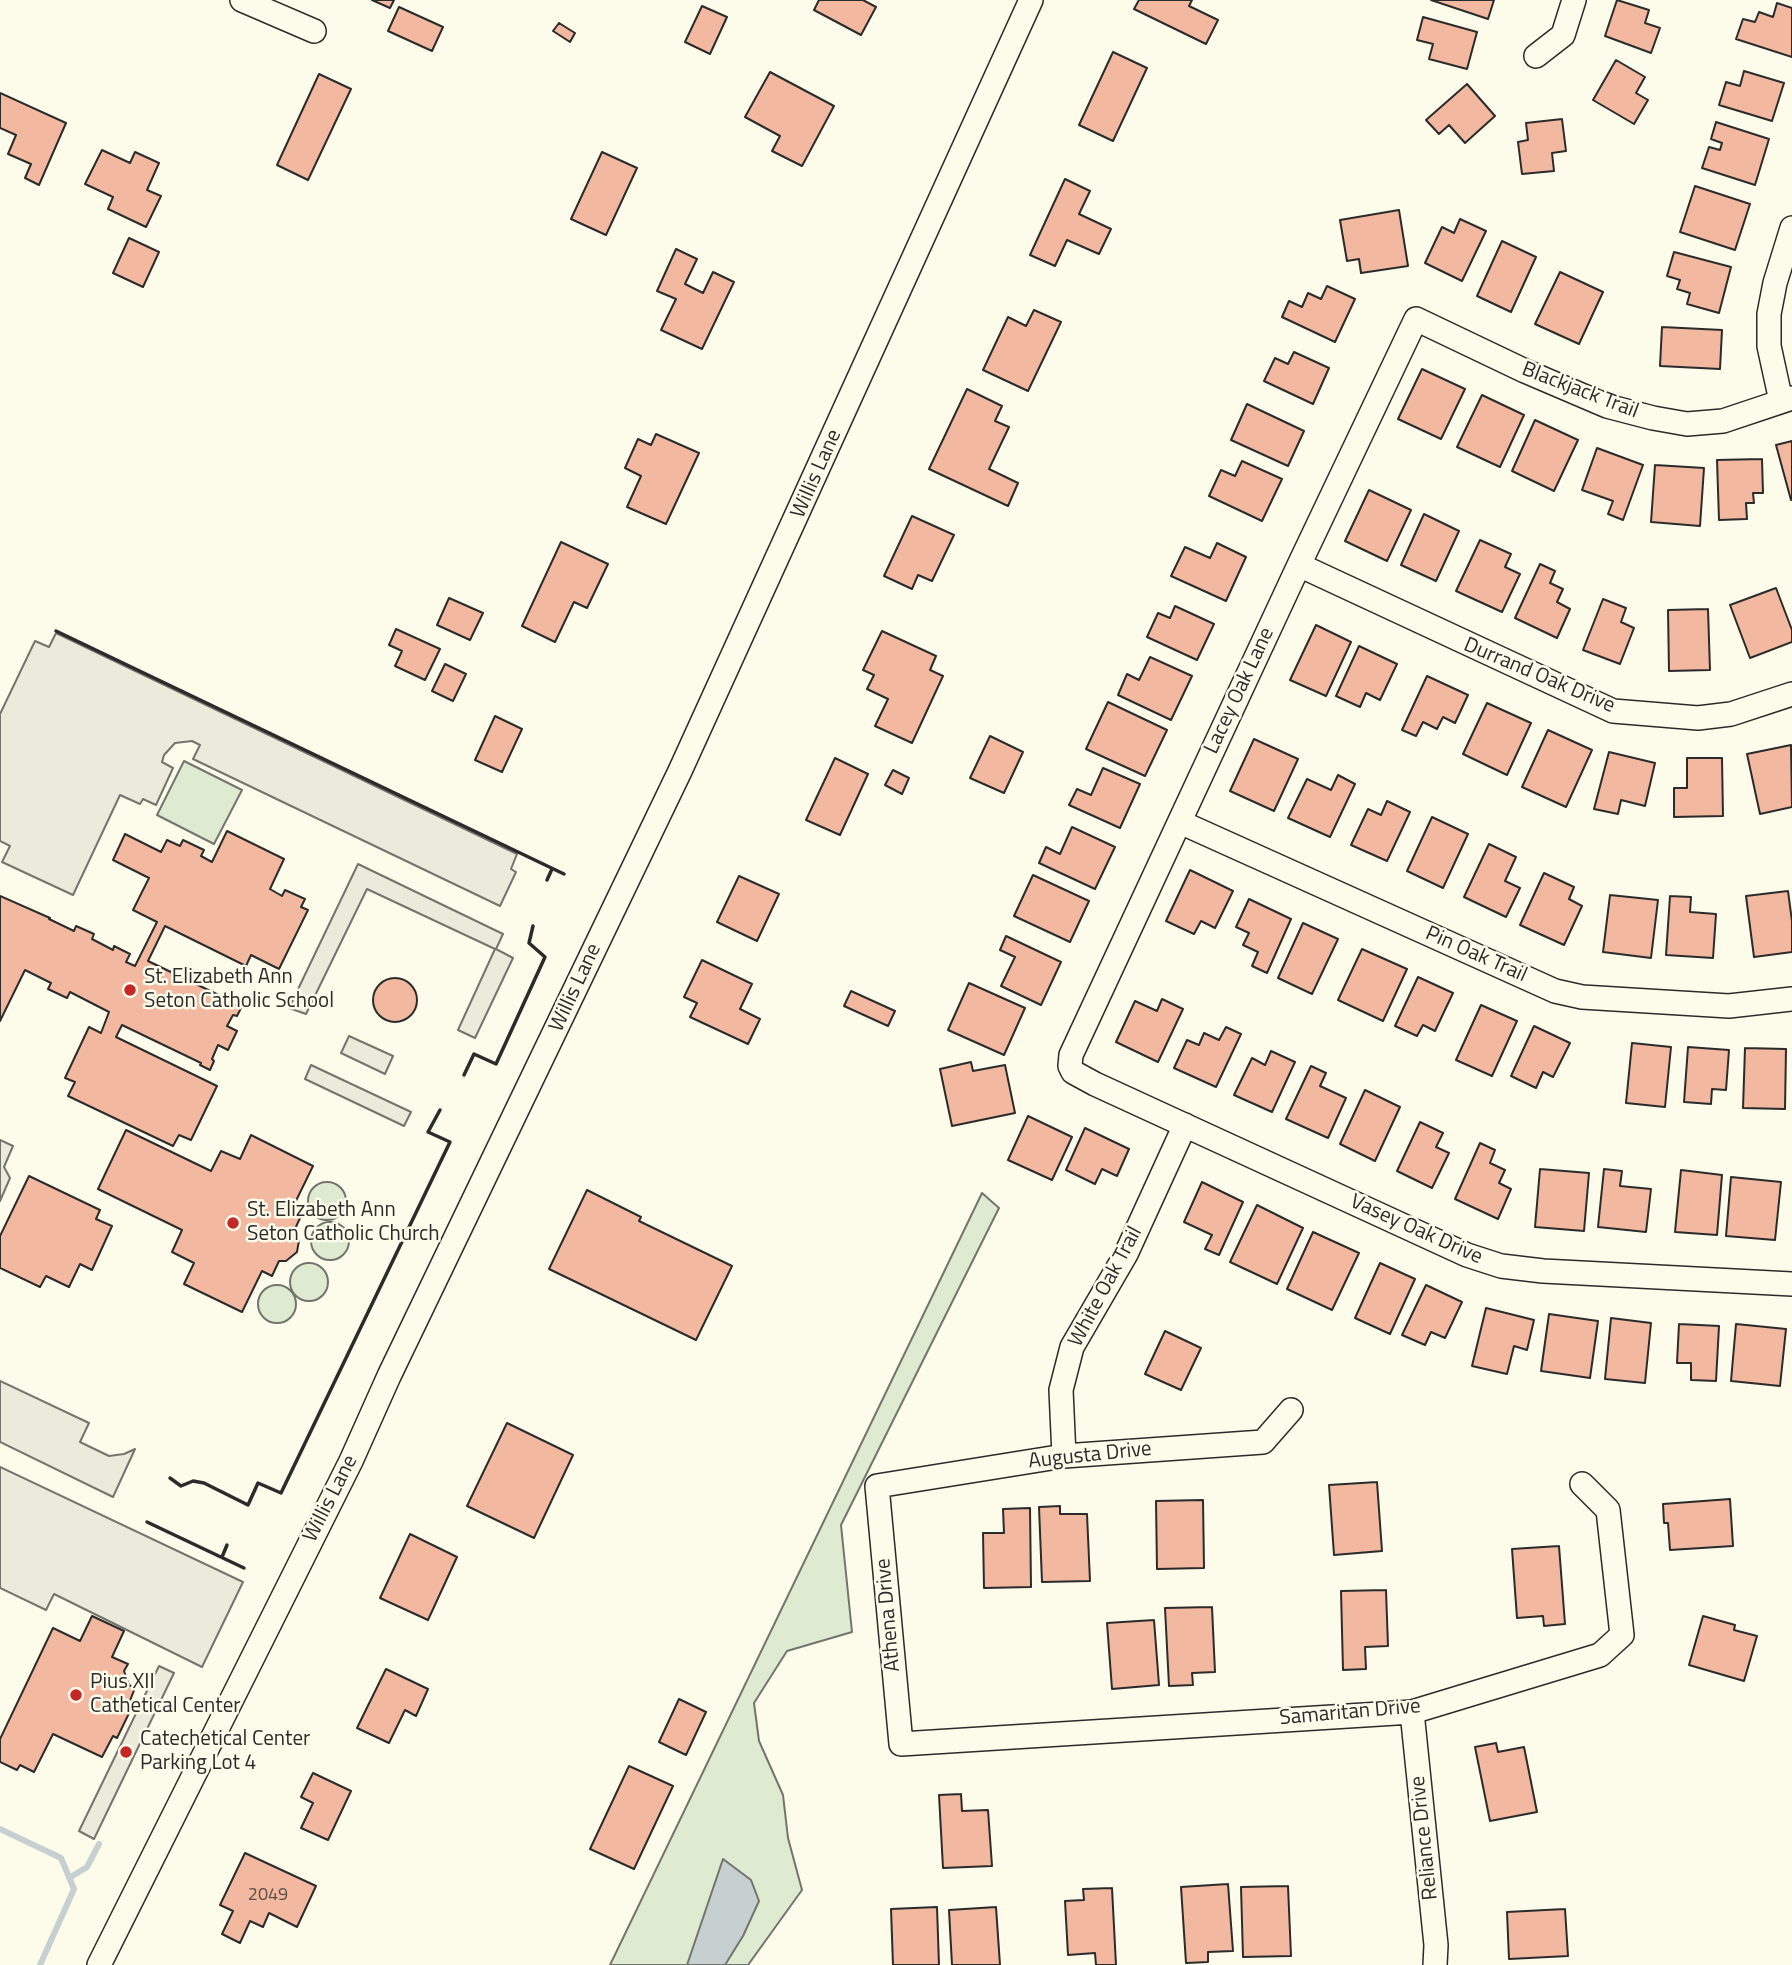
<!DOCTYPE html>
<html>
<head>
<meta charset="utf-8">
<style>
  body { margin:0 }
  canvas { display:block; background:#fdfbea }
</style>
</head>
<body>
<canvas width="1792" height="1965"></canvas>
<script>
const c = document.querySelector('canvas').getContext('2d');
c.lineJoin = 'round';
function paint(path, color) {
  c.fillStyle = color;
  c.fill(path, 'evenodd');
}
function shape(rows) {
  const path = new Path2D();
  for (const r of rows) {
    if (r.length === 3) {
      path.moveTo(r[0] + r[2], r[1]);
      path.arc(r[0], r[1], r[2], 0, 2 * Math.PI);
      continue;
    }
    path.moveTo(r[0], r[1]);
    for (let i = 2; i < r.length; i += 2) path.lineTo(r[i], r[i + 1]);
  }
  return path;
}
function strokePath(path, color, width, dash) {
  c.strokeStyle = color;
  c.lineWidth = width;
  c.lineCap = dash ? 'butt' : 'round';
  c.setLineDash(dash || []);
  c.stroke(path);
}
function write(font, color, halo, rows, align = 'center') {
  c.font = font + ' "Titillium Web",sans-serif';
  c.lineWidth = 5;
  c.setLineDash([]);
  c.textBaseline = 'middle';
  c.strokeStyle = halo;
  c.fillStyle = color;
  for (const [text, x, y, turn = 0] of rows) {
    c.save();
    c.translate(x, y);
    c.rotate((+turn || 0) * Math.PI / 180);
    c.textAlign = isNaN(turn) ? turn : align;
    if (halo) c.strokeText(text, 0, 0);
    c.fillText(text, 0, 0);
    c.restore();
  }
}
const green = shape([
  [184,761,242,790,214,844,157,815,184,761],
  [327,1201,19],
  [982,1193,999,1208,841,1525,852,1632,787,1651,754,1703,759,1741,783,1795,788,1838,802,1890,748,1965,610,1965,982,1193],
  [330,1241,19],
  [309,1282,19],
  [277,1304,19]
]);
const parking = shape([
  [56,633,517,854,511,869,516,872,500,906,193,759,200,745,192,741,175,743,164,755,162,762,173,768,156,805,143,799,140,804,120,795,73,895,2,862,10,846,0,841,0,714,35,641,49,647,56,633],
  [358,864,503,934,496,949,513,958,475,1038,458,1030,495,949,367,889,306,1014,289,1008,358,864],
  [349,1036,393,1056,385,1074,341,1053,349,1036],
  [311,1065,411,1112,404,1126,305,1079,311,1065],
  [0,1140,13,1146,4,1167,10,1178,0,1201,0,1140],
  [0,1381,89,1423,80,1442,109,1456,124,1454,135,1449,113,1497,0,1442,0,1381],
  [0,1467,243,1582,202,1667,54,1594,46,1610,0,1588,0,1467],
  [159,1666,174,1673,94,1839,79,1831,159,1666]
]);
const water = shape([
  [723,1859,751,1880,759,1901,743,1936,725,1965,687,1965,723,1859]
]);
const stream = shape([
  [0,1829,61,1858,74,1889,40,1965],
  [69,1878,87,1867,99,1844]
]);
const building = shape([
  [372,0,394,0,390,8,372,0],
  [819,0,863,0,876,7,861,35,814,10,819,0],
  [1139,0,1192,0,1189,6,1218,20,1206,44,1134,9,1139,0],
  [1431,0,1494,0,1488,19,1431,0],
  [1617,0,1649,10,1645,23,1660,28,1651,53,1605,36,1617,0],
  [1777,3,1792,8,1792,57,1736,39,1743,19,1755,22,1759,12,1773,17,1777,3],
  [702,6,727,17,710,54,685,42,702,6],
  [399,7,443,27,432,51,388,31,399,7],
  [1423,17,1477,32,1467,69,1429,59,1433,44,1417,40,1423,17],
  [559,23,575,33,570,42,553,31,559,23],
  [1113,52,1147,68,1113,141,1079,125,1113,52],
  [1616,60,1645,77,1636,93,1648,100,1634,124,1593,100,1616,60],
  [1744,71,1784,83,1772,121,1719,105,1726,82,1740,86,1744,71],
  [770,72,834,106,802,166,772,151,780,136,745,117,770,72],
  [319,74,351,89,308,180,277,165,319,74],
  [1467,84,1495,116,1465,143,1449,125,1439,134,1426,120,1467,84],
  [0,93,66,123,39,185,25,178,31,164,8,154,16,135,0,128,0,93],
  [1562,119,1566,151,1552,153,1554,171,1522,174,1518,142,1528,140,1526,123,1562,119],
  [1716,122,1769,139,1755,185,1702,168,1709,147,1720,150,1722,143,1711,139,1716,122],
  [102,150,130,163,135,152,159,163,147,190,161,196,146,227,108,209,113,197,85,184,102,150],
  [602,152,637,168,606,235,571,219,602,152],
  [1065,179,1090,191,1079,214,1111,229,1099,254,1067,240,1055,266,1030,255,1065,179],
  [1695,186,1750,204,1735,250,1680,232,1695,186],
  [1399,210,1408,266,1361,273,1359,259,1347,261,1340,220,1399,210],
  [1460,219,1486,231,1462,281,1425,263,1442,227,1454,233,1460,219],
  [129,238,159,252,143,287,113,273,129,238],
  [1502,241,1536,257,1511,312,1477,296,1502,241],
  [676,249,697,259,685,284,703,293,713,272,734,282,702,349,661,330,676,299,657,291,676,249],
  [1674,252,1731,267,1719,313,1687,304,1690,293,1677,289,1680,280,1667,276,1674,252],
  [1560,272,1603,292,1579,344,1535,324,1560,272],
  [1327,286,1355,299,1335,342,1282,317,1289,301,1302,307,1308,293,1321,299,1327,286],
  [1034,310,1061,322,1028,391,983,370,1008,317,1026,326,1034,310],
  [1662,327,1722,330,1720,369,1660,366,1662,327],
  [1294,352,1329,368,1313,404,1264,381,1275,358,1288,364,1294,352],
  [1422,369,1465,389,1441,439,1398,419,1422,369],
  [967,389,1002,406,995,421,1009,427,989,469,1018,483,1008,506,929,469,967,389],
  [1482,395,1524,415,1500,467,1457,447,1482,395],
  [1247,404,1304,431,1288,466,1231,440,1247,404],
  [1535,420,1578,440,1554,491,1512,471,1535,420],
  [656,434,699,453,666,524,627,507,641,476,625,468,638,439,651,445,656,434],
  [1792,441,1792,500,1791,500,1776,445,1792,441],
  [1597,448,1643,465,1623,520,1608,514,1613,501,1582,490,1597,448],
  [1762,459,1763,493,1753,493,1754,503,1746,503,1747,519,1719,520,1717,460,1762,459],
  [1242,461,1282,479,1262,521,1209,496,1221,470,1235,476,1242,461],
  [1655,465,1704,468,1700,526,1651,522,1655,465],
  [1369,490,1411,510,1387,561,1345,541,1369,490],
  [1424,514,1459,531,1436,581,1401,565,1424,514],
  [912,516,954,535,932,581,918,575,912,589,884,576,912,516],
  [1480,540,1511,554,1505,567,1520,574,1502,612,1456,591,1480,540],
  [561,542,608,564,587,608,574,602,555,642,522,626,561,542],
  [1217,543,1246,557,1226,601,1171,576,1185,547,1210,558,1217,543],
  [1540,564,1555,571,1550,583,1563,589,1557,602,1570,609,1557,638,1515,618,1540,564],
  [1776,588,1792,630,1792,642,1750,658,1730,605,1776,588],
  [449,598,483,613,470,640,437,625,449,598],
  [1603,599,1626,608,1621,622,1634,628,1620,664,1583,650,1603,599],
  [1175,606,1214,624,1197,660,1147,637,1158,613,1170,618,1175,606],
  [1708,609,1710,670,1669,671,1668,610,1708,609],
  [1316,625,1351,642,1326,696,1290,680,1316,625],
  [396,629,440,649,425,680,395,666,402,651,389,645,396,629],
  [882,631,936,656,930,670,943,676,912,743,875,726,888,699,867,689,874,675,863,670,882,631],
  [1359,646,1397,664,1380,700,1366,693,1360,707,1336,696,1359,646],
  [1150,657,1192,676,1171,720,1118,695,1127,674,1139,680,1150,657],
  [445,664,466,674,453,701,432,691,445,664],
  [1427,676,1468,695,1455,723,1443,717,1437,729,1423,722,1416,736,1402,730,1427,676],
  [1108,702,1167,730,1145,776,1086,749,1108,702],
  [1487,703,1531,723,1507,775,1463,754,1487,703],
  [495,716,522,729,502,772,475,760,495,716],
  [1548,730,1592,750,1566,807,1522,787,1548,730],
  [990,736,1023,752,1004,793,970,778,990,736],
  [1254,739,1298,759,1274,811,1230,791,1254,739],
  [1791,745,1792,807,1760,814,1747,754,1791,745],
  [1609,752,1655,763,1645,806,1621,800,1618,814,1594,809,1609,752],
  [835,758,868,774,840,835,806,820,835,758],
  [1687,758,1722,758,1723,816,1674,817,1674,788,1687,788,1687,758],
  [1103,768,1140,784,1120,828,1069,805,1077,789,1091,795,1103,768],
  [893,770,909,778,902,794,885,785,893,770],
  [1338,775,1355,784,1330,837,1288,818,1307,779,1331,790,1338,775],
  [1387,801,1410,812,1387,861,1351,845,1368,809,1381,815,1387,801],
  [1432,817,1468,834,1443,888,1407,871,1432,817],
  [1072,827,1115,847,1095,889,1039,863,1046,847,1060,854,1072,827],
  [227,831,284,859,270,889,282,896,285,890,305,899,301,907,308,910,279,969,251,955,246,966,165,926,148,961,227,999,225,1002,231,1005,232,1003,241,1008,237,1016,233,1015,227,1026,237,1031,228,1050,218,1045,212,1059,214,1061,210,1070,200,1065,201,1063,122,1025,116,1037,217,1086,191,1140,179,1135,173,1146,68,1096,75,1082,65,1078,89,1027,101,1033,109,1012,70,992,67,998,48,989,51,983,25,970,0,1021,0,896,50,918,49,919,74,931,76,926,94,934,92,939,113,950,114,946,130,954,126,962,135,966,157,922,133,910,149,878,113,860,125,834,161,852,167,840,180,846,183,840,204,850,201,856,212,862,227,831],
  [1489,844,1516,857,1505,881,1520,888,1506,917,1464,897,1489,844],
  [1190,870,1233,891,1215,928,1201,921,1194,934,1166,921,1190,870],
  [1544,873,1574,887,1569,899,1582,906,1564,945,1520,925,1544,873],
  [1033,875,1089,901,1070,942,1014,916,1033,875],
  [739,876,779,894,757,941,717,922,739,876],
  [1788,891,1792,921,1792,952,1754,957,1746,896,1788,891],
  [1610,895,1658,900,1651,958,1603,952,1610,895],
  [1670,896,1691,897,1690,912,1716,914,1713,958,1666,955,1670,896],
  [1249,899,1291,919,1267,973,1252,966,1258,952,1243,945,1249,933,1236,927,1249,899],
  [1303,923,1338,939,1312,994,1278,978,1303,923],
  [1006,936,1061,962,1041,1005,1001,986,1015,957,1000,950,1006,936],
  [1362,949,1407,969,1383,1021,1338,1000,1362,949],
  [702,960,752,984,740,1009,760,1019,748,1044,690,1017,697,1003,684,997,702,960],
  [1418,977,1453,993,1435,1031,1423,1025,1417,1036,1395,1026,1418,977],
  [395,1000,22],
  [969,983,1025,1008,1004,1055,948,1030,969,983],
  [851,991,895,1011,888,1026,844,1006,851,991],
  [1162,999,1183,1009,1158,1062,1116,1042,1135,1001,1157,1011,1162,999],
  [1481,1005,1517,1021,1492,1076,1456,1060,1481,1005],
  [1534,1026,1570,1043,1553,1077,1543,1072,1536,1088,1511,1076,1534,1026],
  [1226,1027,1241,1034,1216,1087,1174,1068,1187,1040,1199,1045,1204,1033,1219,1040,1226,1027],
  [1632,1043,1671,1047,1665,1107,1626,1103,1632,1043],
  [1688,1047,1729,1050,1726,1090,1712,1089,1711,1104,1684,1102,1688,1047],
  [1745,1048,1786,1049,1785,1109,1743,1108,1745,1048],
  [1271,1051,1295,1062,1272,1112,1234,1095,1252,1058,1265,1065,1271,1051],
  [971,1062,973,1071,1005,1065,1015,1113,952,1126,940,1069,971,1062],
  [1311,1066,1326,1073,1320,1086,1346,1098,1328,1138,1286,1119,1311,1066],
  [1365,1090,1400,1107,1375,1161,1340,1144,1365,1090],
  [1028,1116,1072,1137,1052,1180,1008,1160,1028,1116],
  [1420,1122,1443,1133,1436,1147,1449,1153,1432,1188,1397,1171,1420,1122],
  [1085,1128,1129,1149,1117,1176,1102,1169,1095,1184,1066,1170,1085,1128],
  [126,1130,211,1171,221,1151,240,1159,251,1135,313,1166,291,1211,301,1216,294,1231,299,1240,297,1252,286,1261,279,1261,272,1276,262,1271,242,1312,184,1284,194,1263,172,1252,182,1230,98,1189,126,1130],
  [1480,1143,1495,1150,1490,1163,1505,1170,1499,1183,1511,1189,1498,1219,1455,1199,1480,1143],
  [1540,1169,1589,1173,1584,1231,1535,1227,1540,1169],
  [1604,1169,1622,1171,1620,1186,1651,1189,1646,1232,1598,1227,1604,1169],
  [1681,1170,1722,1175,1717,1235,1675,1232,1681,1170],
  [29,1176,100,1210,96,1219,112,1226,92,1270,80,1264,69,1287,46,1276,40,1287,0,1268,0,1236,29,1176],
  [1731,1177,1781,1182,1775,1240,1726,1236,1731,1177],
  [1202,1182,1243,1202,1219,1255,1205,1249,1212,1235,1184,1222,1202,1182],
  [587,1190,641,1217,639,1221,732,1266,696,1340,549,1269,587,1190],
  [1257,1205,1303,1228,1277,1284,1230,1262,1257,1205],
  [1313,1232,1359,1253,1332,1310,1287,1289,1313,1232],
  [1380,1263,1415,1279,1390,1334,1355,1318,1380,1263],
  [1426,1285,1462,1302,1445,1338,1431,1332,1425,1345,1402,1335,1426,1285],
  [1486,1308,1534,1320,1527,1350,1514,1346,1507,1374,1472,1366,1486,1308],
  [1549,1314,1598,1321,1590,1378,1541,1371,1549,1314],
  [1611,1318,1651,1323,1645,1383,1605,1379,1611,1318],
  [1679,1324,1719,1326,1716,1381,1691,1380,1691,1363,1677,1363,1679,1324],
  [1736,1324,1786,1329,1780,1386,1731,1381,1736,1324],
  [1165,1331,1201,1348,1181,1390,1145,1374,1165,1331],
  [507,1423,573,1455,534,1538,467,1506,507,1423],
  [1377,1482,1382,1551,1334,1555,1329,1485,1377,1482],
  [1730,1499,1733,1546,1670,1550,1668,1523,1664,1523,1663,1504,1730,1499],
  [1203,1500,1204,1568,1157,1569,1156,1501,1203,1500],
  [1060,1506,1060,1514,1087,1514,1090,1581,1042,1582,1039,1507,1060,1506],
  [1030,1508,1031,1587,984,1588,983,1533,1004,1533,1003,1509,1030,1508],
  [410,1534,457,1557,428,1620,380,1598,410,1534],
  [1559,1546,1565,1624,1544,1626,1543,1616,1517,1618,1512,1549,1559,1546],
  [1386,1590,1388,1646,1365,1647,1366,1669,1343,1670,1341,1591,1386,1590],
  [1212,1607,1215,1672,1192,1673,1193,1685,1169,1686,1165,1608,1212,1607],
  [92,1616,124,1631,112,1657,128,1664,124,1671,129,1685,135,1688,129,1703,133,1705,117,1738,113,1736,102,1757,53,1734,34,1772,20,1765,17,1770,0,1762,0,1739,53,1628,80,1641,92,1616],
  [1703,1616,1735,1625,1734,1630,1757,1636,1744,1681,1689,1665,1703,1616],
  [1154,1620,1159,1685,1112,1689,1107,1623,1154,1620],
  [386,1669,428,1689,416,1716,405,1710,389,1743,357,1728,386,1669],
  [679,1699,706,1712,686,1755,659,1742,679,1699],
  [1496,1743,1498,1752,1524,1747,1537,1812,1490,1821,1475,1747,1496,1743],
  [629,1766,673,1786,634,1869,590,1849,629,1766],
  [313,1773,351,1791,328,1840,301,1828,313,1803,301,1797,313,1773],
  [961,1794,962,1811,988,1810,992,1866,943,1868,939,1795,961,1794],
  [245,1853,316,1886,297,1927,269,1913,263,1927,250,1921,240,1943,222,1934,233,1911,220,1905,245,1853],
  [1228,1884,1233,1951,1208,1952,1208,1962,1186,1963,1181,1887,1228,1884],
  [1288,1886,1291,1956,1243,1957,1241,1887,1288,1886],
  [1112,1888,1116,1965,1096,1965,1095,1953,1068,1955,1065,1901,1084,1900,1083,1889,1112,1888],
  [937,1907,939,1965,893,1965,891,1909,937,1907],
  [996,1907,1000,1965,952,1965,949,1910,996,1907],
  [1565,1909,1568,1956,1509,1959,1507,1912,1565,1909]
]);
const minor = shape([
  [242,0,314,31],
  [1536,56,1563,35,1574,0],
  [1792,398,1723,421,1687,424,1653,418,1607,406,1525,371,1416,319,1299,565,1071,1055,1070,1066,1073,1072,1095,1084,1467,1255,1501,1266,1543,1271,1792,1284],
  [1781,401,1769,346,1769,314,1775,283,1792,228],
  [1299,565,1613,711,1698,718,1731,714,1792,694],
  [1180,822,1555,991,1582,997,1729,1006,1792,999],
  [1291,1410,1263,1442,1064,1456,877,1486,901,1744,1412,1712,1600,1655,1622,1635,1608,1510,1582,1484],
  [1064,1456,1061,1390,1072,1347,1126,1254,1185,1125],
  [1412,1712,1436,1945,1435,1965],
  [99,1965,351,1461,389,1376,680,771,1031,0]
]);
const wall = shape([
  [56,631,564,874],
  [547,880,552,869],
  [464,1075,474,1054,496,1064,545,957,529,943,533,926],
  [170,1478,181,1486,193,1481,204,1483,248,1505,258,1483,281,1493,450,1142,428,1132,440,1110],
  [147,1522,244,1568],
  [222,1557,227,1545]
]);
const markers = [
  [130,990,7,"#c62828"],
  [233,1223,7,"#c62828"],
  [76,1695,7,"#c62828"],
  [126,1752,7,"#c62828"]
];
const numberNames = [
  ["2049",268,1896]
];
const streetNames = [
  ["Blackjack Trail",1580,391,21],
  ["Willis Lane",817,474,-66],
  ["Durrand Oak Drive",1539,676,23],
  ["Lacey Oak Lane",1240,691,-65],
  ["Pin Oak Trail",1476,955,24],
  ["Willis Lane",576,988,-65],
  ["Vasey Oak Drive",1416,1230,24],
  ["White Oak Trail",1106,1287,-62],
  ["Augusta Drive",1090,1456,-6],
  ["Willis Lane",331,1499,-63],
  ["Athena Drive",889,1615,-95],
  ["Samaritan Drive",1350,1713,-5],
  ["Reliance Drive",1425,1838,-96]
];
const poiNames = [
  ["St. Elizabeth Ann",144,978],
  ["Seton Catholic School",144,1002],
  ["St. Elizabeth Ann",247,1211],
  ["Seton Catholic Church",247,1235],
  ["Pius XII",90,1683],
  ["Cathetical Center",90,1707],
  ["Catechetical Center",140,1740],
  ["Parking Lot 4",140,1764]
];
paint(green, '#deebd1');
strokePath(green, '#74746e', 2);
paint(parking, '#eceadb');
strokePath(parking, '#74746e', 2);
paint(water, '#c7d0d0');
strokePath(water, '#74746e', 2);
strokePath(stream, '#c7d0d0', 6);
paint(building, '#f2b8a0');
strokePath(building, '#2b2b2b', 2);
strokePath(minor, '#2b2b2b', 26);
strokePath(minor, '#fdfbea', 23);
strokePath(wall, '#2b2b2b', 3.5);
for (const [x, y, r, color] of markers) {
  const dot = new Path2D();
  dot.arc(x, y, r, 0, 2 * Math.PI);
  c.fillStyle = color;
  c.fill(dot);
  strokePath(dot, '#fdfbea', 2.5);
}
write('18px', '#5d4e48', null, numberNames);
write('21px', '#2b2b2b', '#fdfbea', streetNames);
write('21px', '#2b2b2b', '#fdfbea', poiNames, 'left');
</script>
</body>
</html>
